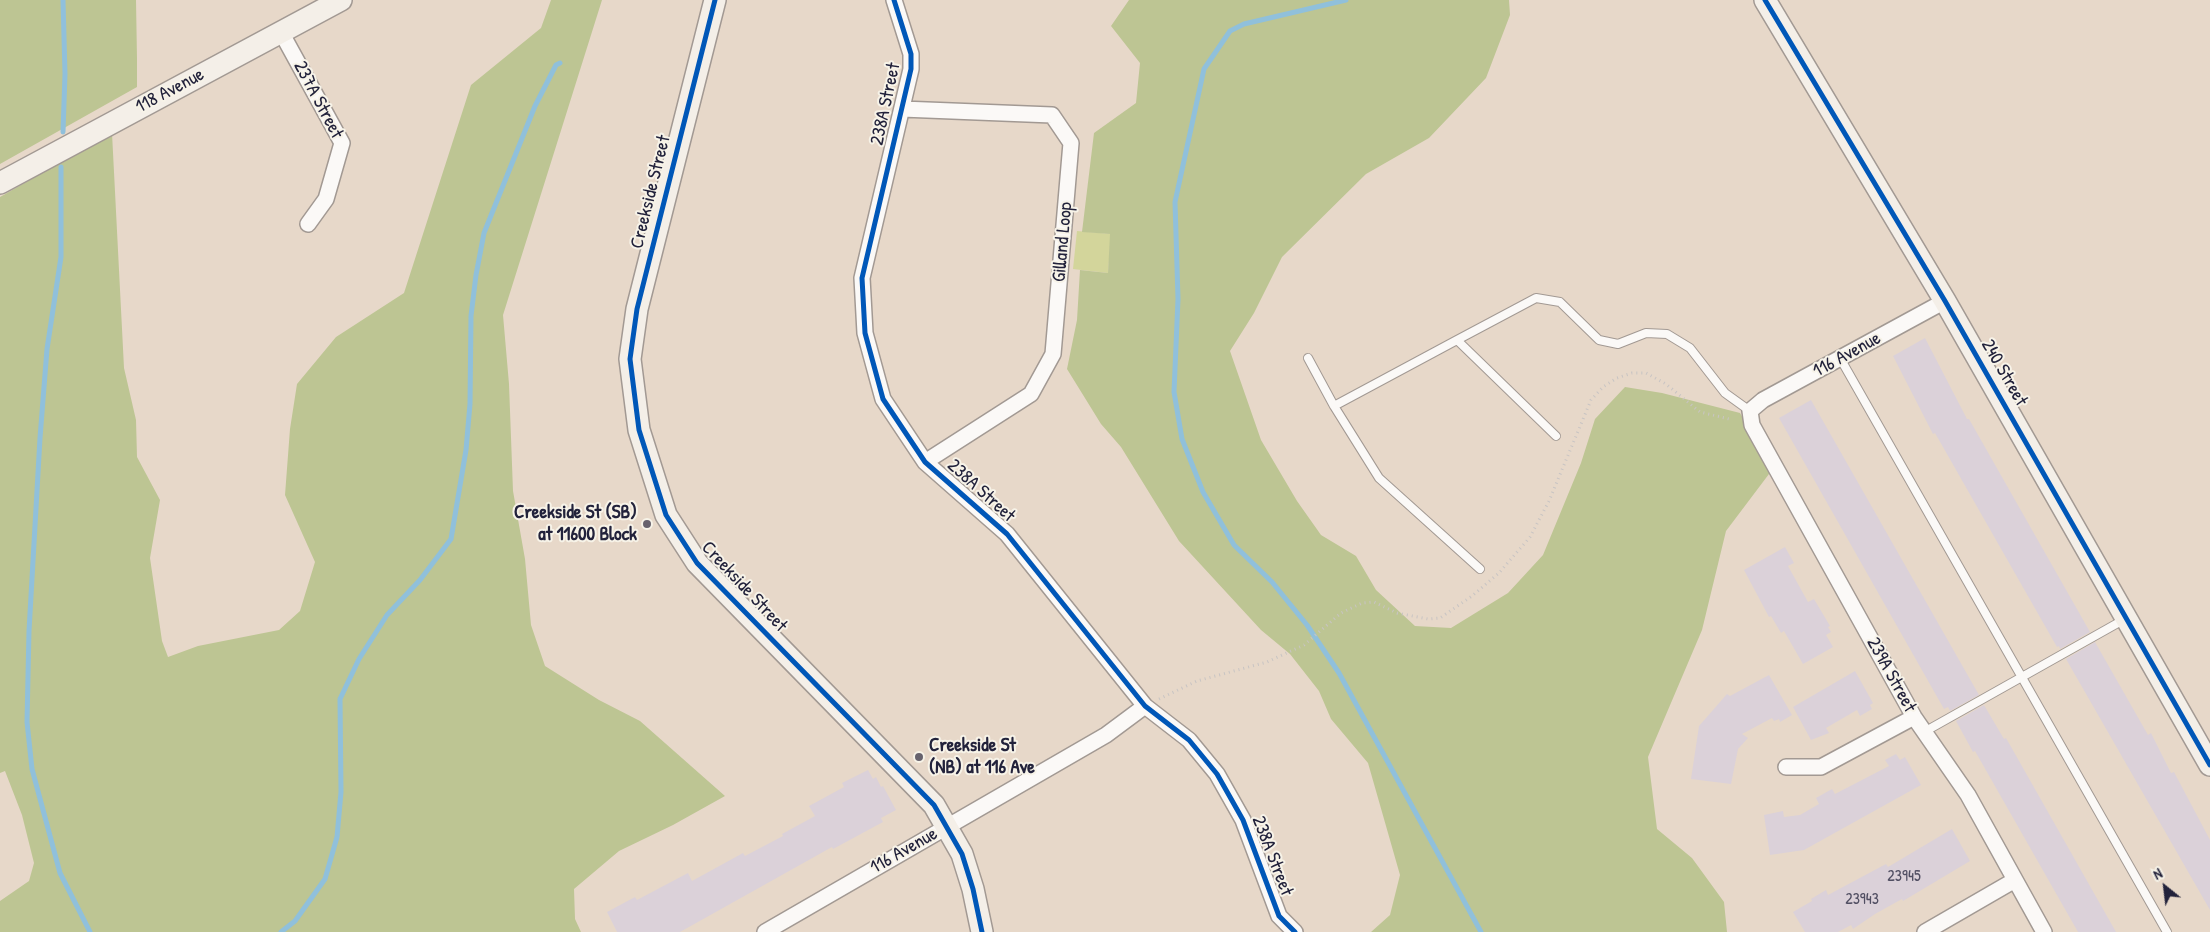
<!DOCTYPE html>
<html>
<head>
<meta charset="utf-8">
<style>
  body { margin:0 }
  #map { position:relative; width:2210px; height:932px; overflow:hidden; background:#e7d8c9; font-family:"Patrick Hand",sans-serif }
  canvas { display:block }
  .north { position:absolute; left:2140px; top:862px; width:50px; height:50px; -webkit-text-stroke:4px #f7f3e8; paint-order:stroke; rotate:331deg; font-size:14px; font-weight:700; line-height:20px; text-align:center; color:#22223b }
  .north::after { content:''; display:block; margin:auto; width:18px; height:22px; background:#22223b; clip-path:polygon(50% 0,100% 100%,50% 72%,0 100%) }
</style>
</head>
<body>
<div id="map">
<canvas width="2210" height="932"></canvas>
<div class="north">N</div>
</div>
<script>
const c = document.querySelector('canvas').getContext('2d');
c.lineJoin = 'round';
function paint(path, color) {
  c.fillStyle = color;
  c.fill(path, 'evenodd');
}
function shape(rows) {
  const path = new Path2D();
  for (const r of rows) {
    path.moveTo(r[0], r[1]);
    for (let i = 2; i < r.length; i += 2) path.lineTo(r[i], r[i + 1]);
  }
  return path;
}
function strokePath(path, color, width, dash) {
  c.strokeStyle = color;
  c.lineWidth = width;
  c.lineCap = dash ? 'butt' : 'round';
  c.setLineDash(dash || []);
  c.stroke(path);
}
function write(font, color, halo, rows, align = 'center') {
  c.font = font + ' "Patrick Hand",sans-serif';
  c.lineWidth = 4;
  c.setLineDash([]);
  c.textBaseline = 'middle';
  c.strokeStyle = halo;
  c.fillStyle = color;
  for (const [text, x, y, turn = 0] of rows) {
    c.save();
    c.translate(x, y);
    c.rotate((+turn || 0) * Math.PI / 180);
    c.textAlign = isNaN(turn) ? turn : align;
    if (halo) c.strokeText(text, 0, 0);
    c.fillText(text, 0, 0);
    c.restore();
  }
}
const green = shape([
  [1077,231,1111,234,1108,273,1073,269]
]);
const forest = shape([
  [0,0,136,0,137,59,137,87,0,164],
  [551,0,602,0,503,315,509,384,513,491,525,559,531,625,545,666,599,700,640,721,725,796,673,825,619,851,574,889,575,919,581,932,0,932,0,901,29,881,34,863,22,815,5,771,0,773,0,197,112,133,124,368,136,420,137,457,160,500,150,558,162,641,168,657,198,646,279,630,300,611,315,562,285,495,290,429,297,384,336,337,404,293,471,85,541,28],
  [1129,0,1509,0,1510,15,1486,78,1429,138,1366,174,1282,257,1254,313,1230,351,1261,440,1297,501,1321,535,1356,556,1376,590,1415,626,1451,628,1508,593,1543,555,1581,463,1595,419,1625,387,1662,393,1740,413,1772,470,1726,531,1702,630,1648,757,1657,829,1692,858,1724,902,1727,932,1371,932,1390,915,1400,875,1368,763,1331,719,1319,691,1290,654,1261,630,1179,541,1121,447,1101,424,1067,369,1077,320,1080,270,1108,273,1110,234,1082,232,1094,133,1136,103,1140,63,1111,26]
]);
const stream = shape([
  [1346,0,1244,24,1230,31,1204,69,1175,202,1178,299,1174,392,1182,439,1203,492,1234,545,1272,582,1307,625,1339,673,1481,932],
  [63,132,65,74,63,0],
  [61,167,61,257,47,349,40,438,29,631,27,722,32,769,60,873,90,932],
  [281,932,295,921,325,879,337,837,341,792,340,699,359,659,387,615,420,580,451,539,466,450,470,404,471,316,476,275,484,233,535,106,556,65,560,63]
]);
const building = shape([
  [1925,338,1967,419,1969,419,2090,632,2060,649,2059,646,2057,647,1935,433,1933,434,1893,356],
  [1811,400,1979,695,1950,711,1948,707,1944,709,1779,418],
  [1785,547,1794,563,1788,566,1808,602,1814,599,1830,626,1828,627,1831,632,1826,635,1833,647,1803,664,1784,631,1781,633,1771,616,1769,617,1744,570],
  [2095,642,2148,735,2151,733,2171,773,2174,772,2210,840,2210,910,2066,659],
  [1855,671,1873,703,1870,705,1872,709,1860,716,1857,710,1826,728,1829,733,1811,740,1793,707],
  [1769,675,1792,715,1780,722,1779,719,1774,721,1772,718,1742,734,1748,738,1738,749,1731,784,1691,779,1699,726,1727,694,1730,696],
  [1984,705,2004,739,2006,738,2116,932,2078,932,1975,751,1973,752,1956,721],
  [1896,754,1900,760,1905,757,1921,785,1804,850,1770,855,1764,815,1783,811,1784,817,1800,815,1819,804,1816,798,1832,789,1835,794,1889,766,1885,760],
  [868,770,873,779,876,777,881,787,883,786,896,810,881,818,883,822,833,849,832,847,680,932,617,932,607,912,635,897,637,900,688,873,692,881,743,853,745,856,783,836,782,834,815,816,809,806,844,787,842,783],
  [1952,829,1970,861,1903,901,1902,899,1875,914,1853,929,1851,925,1838,932,1805,932,1793,912,1812,901,1811,899,1826,890,1828,895,1886,864,1888,867]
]);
const path = shape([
  [1159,699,1197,681,1267,662,1304,645,1341,613,1362,603,1374,602,1397,613,1428,619,1440,618,1472,596,1499,573,1530,537,1549,501,1591,400,1603,387,1617,378,1632,373,1646,373,1666,384,1700,412,1729,419]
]);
const lane = shape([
  [1457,340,1536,298,1560,302,1599,340,1618,344,1646,333,1667,334,1690,348,1725,393,1750,411],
  [1308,358,1334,406,1379,478,1480,569],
  [1840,358,2167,932],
  [1334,406,1457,340,1556,436],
  [1924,732,2125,619]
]);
const street = shape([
  [894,0,911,54,911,69,862,278,865,333,883,399,925,462,1007,534,1145,706,1189,740,1217,774,1243,820,1279,916,1295,932],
  [281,32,342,143,326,199,308,224],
  [902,109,1052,115,1071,143,1053,354,1031,394,925,462],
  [1945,301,1763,400,1750,411,1752,425,1914,717,1968,795,2044,932],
  [1786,767,1821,767,1914,717],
  [765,932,1106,735,1145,706],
  [1925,932,2015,880]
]);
const secondary = shape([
  [715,0,637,309,630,359,639,430,666,515,697,563,934,805,962,854,973,889,982,932],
  [1765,0,1945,301,2210,765],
  [0,183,341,0]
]);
const cycleway = shape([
  [715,0,637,309,630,359,639,430,666,515,697,563,934,805,962,854,973,889,982,932],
  [894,0,911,54,911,69,862,278,865,333,883,399,925,462,1007,534,1145,706,1189,740,1217,774,1243,820,1279,916,1295,932],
  [1765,0,1945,301,2210,765]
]);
const markers = [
  [647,524,5,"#67626d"],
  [919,757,5,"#67626d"]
];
const numberNames = [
  ["23945",1904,877],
  ["23943",1862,900]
];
const streetNames = [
  ["118 Avenue",170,91,-28],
  ["237A Street",318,100,62],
  ["238A Street",886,104,-78],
  ["Creekside Street",651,192,-76],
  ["Gilland Loop",1063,242,-85],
  ["116 Avenue",1847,355,-29],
  ["240 Street",2004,373,60],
  ["238A Street",981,491,42],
  ["Creekside Street",744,587,47],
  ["239A Street",1891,675,61],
  ["116 Avenue",904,851,-30],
  ["238A Street",1272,856,69]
];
const poiNames = [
  ["Creekside St (SB)",637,513],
  ["at 11600 Block",637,535],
  ["Creekside St",929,746,"left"],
  ["(NB) at 116 Ave",929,768,"left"]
];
paint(green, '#d3d59b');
paint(forest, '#bdc593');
strokePath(stream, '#90c0db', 5);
paint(building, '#dbd1d9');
strokePath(lane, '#a29993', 10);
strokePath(street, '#a29993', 18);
strokePath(secondary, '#a29993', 24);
strokePath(path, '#c8c4c3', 3, [1, 4]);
strokePath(lane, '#fbf9f7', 8);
strokePath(street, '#fbf9f7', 15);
strokePath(secondary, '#f4efe8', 21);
strokePath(cycleway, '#0057b8', 5);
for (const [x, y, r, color] of markers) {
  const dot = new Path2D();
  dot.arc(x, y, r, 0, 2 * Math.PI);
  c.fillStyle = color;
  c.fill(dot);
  strokePath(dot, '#f7f3e8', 2);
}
write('16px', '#504e62', null, numberNames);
write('19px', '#22223b', '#f7f3e8', streetNames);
write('bold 19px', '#22223b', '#f7f3e8', poiNames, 'right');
</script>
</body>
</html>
